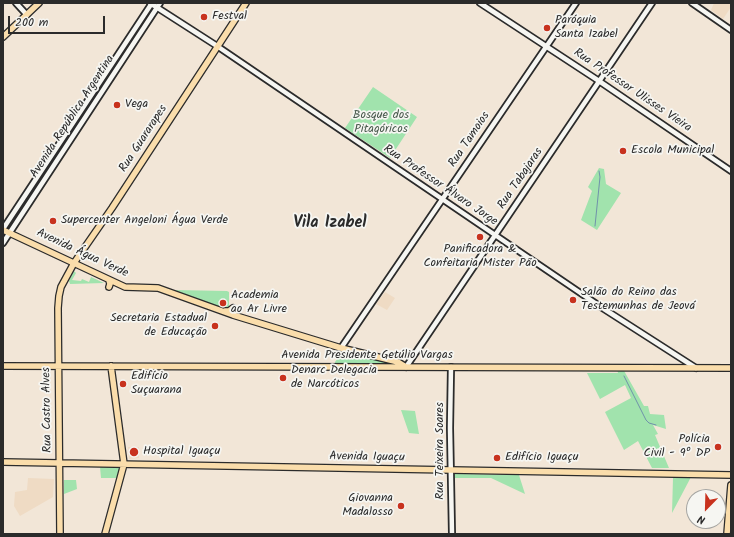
<!DOCTYPE html>
<html>
<head>
<meta charset="utf-8">
<style>
  body { margin:0 }
  #map { position:relative; width:734px; height:537px; overflow:hidden; background:#f2e6d7; font-family:Kalam,sans-serif }
  canvas { display:block }
  .frame { position:absolute; inset:0; border:4px solid #2b2b2b; pointer-events:none }
  .north { position:absolute; left:686px; top:489px; width:40px; height:40px; box-sizing:border-box; background:#f6f6f2; border:1px solid #a5a5a2; border-radius:50%; rotate:203deg; font-size:11px; font-weight:700; line-height:16px; text-align:center; color:#2b2b2b }
  .north::after { content:''; display:block; margin:auto; width:14px; height:18px; background:#c8321e; clip-path:polygon(50% 0,100% 100%,50% 72%,0 100%) }
  .scale { position:absolute; left:8px; top:16px; width:97px; height:18px; box-sizing:border-box; border:2px solid #2b2b2b; border-top:0; padding-left:5px; font-size:12px; line-height:14px; white-space:nowrap; color:#2b2b2b; -webkit-text-stroke:3px #f6f6f2; paint-order:stroke }
</style>
</head>
<body>
<div id="map">
<canvas width="734" height="537"></canvas>
<div class="frame"></div>
<div class="north">N</div>
<div class="scale">200 m</div>
</div>
<script>
const c = document.querySelector('canvas').getContext('2d');
c.lineJoin = 'round';
function paint(path, color) {
  c.fillStyle = color;
  c.fill(path, 'evenodd');
}
function shape(rows) {
  const path = new Path2D();
  for (const r of rows) {
    path.moveTo(r[0], r[1]);
    for (let i = 2; i < r.length; i += 2) path.lineTo(r[i], r[i + 1]);
  }
  return path;
}
function strokePath(path, color, width, dash) {
  c.strokeStyle = color;
  c.lineWidth = width;
  c.lineCap = dash ? 'butt' : 'round';
  c.setLineDash(dash || []);
  c.stroke(path);
}
function write(font, color, halo, rows, align = 'center') {
  c.font = font + ' Kalam,sans-serif';
  c.lineWidth = 3.5;
  c.setLineDash([]);
  c.textBaseline = 'middle';
  c.strokeStyle = halo;
  c.fillStyle = color;
  for (const [text, x, y, turn = 0] of rows) {
    c.save();
    c.translate(x, y);
    c.rotate((+turn || 0) * Math.PI / 180);
    c.textAlign = isNaN(turn) ? turn : align;
    if (halo) c.strokeText(text, 0, 0);
    c.fillText(text, 0, 0);
    c.restore();
  }
}
const built = shape([
  [714,3,731,3,731,7,723,19,711,10],
  [385,292,395,298,387,310,376,304],
  [128,447,139,447,139,458,129,459],
  [28,478,54,479,53,497,20,516,14,506,15,492,27,490]
]);
const green = shape([
  [373,87,417,117,390,158,345,128],
  [599,168,604,169,606,184,621,193,597,230,581,220,592,191,588,187],
  [74,271,76,273,72,280,81,281,82,279,89,282,91,277,104,283,70,284,69,281],
  [174,290,227,291,229,292,229,308,227,310],
  [343,351,387,362,388,364,337,366,335,364,335,362],
  [617,369,623,369,644,406,648,406,650,414,664,415,666,429,653,425,658,434,655,435,669,468,652,468,638,441,624,450,605,412,631,398,625,385,600,399,587,373,618,373],
  [401,410,415,411,419,434,409,433],
  [100,467,120,467,118,478,101,478],
  [454,474,519,475,525,494,491,478,455,478],
  [691,477,672,513,673,478],
  [64,480,76,480,77,489,64,494]
]);
const stream = shape([
  [595,226,600,177,599,171],
  [624,376,646,420,649,423,656,425]
]);
const minor = shape([
  [16,3,27,15],
  [150,3,217,46,604,309,696,368],
  [480,3,599,81,731,171],
  [692,3,731,30],
  [3,229,152,3],
  [3,243,160,3],
  [341,348,576,3],
  [406,367,652,3],
  [451,367,450,428,452,534]
]);
const major = shape([
  [3,37,39,3],
  [3,230,125,287,158,288,233,315,341,348,398,362,406,367],
  [109,287,110,284,109,280],
  [225,311,229,311,233,308],
  [3,366,731,368],
  [3,462,731,475],
  [60,534,58,308,59,296,61,287,74,263,112,208,246,3],
  [105,534,124,464,111,366],
  [727,534,731,485]
]);
const markers = [
  [204,17,4,"#c8321e"],
  [547,28,4,"#c8321e"],
  [117,105,4,"#c8321e"],
  [623,151,4,"#c8321e"],
  [53,221,4,"#c8321e"],
  [480,237,4,"#c8321e"],
  [573,300,4,"#c8321e"],
  [223,303,4,"#c8321e"],
  [215,326,4,"#c8321e"],
  [283,378,4,"#c8321e"],
  [123,384,4,"#c8321e"],
  [718,447,4,"#c8321e"],
  [134,452,5,"#c8321e"],
  [497,458,4,"#c8321e"],
  [401,506,4,"#c8321e"]
];
const poiNames = [
  ["Festval",212,17],
  ["Paróquia",555,21],
  ["Santa Izabel",555,35],
  ["Vega",125,105],
  ["Escola Municipal",631,151],
  ["Supercenter Angeloni Água Verde",61,221],
  ["Panificadora &",480,250,"center"],
  ["Confeitaria Mister Pão",480,264,"center"],
  ["Salão do Reino das",581,293],
  ["Testemunhas de Jeová",581,307],
  ["Academia",231,296],
  ["ao Ar Livre",231,310],
  ["Secretaria Estadual",207,319,"right"],
  ["de Educação",207,333,"right"],
  ["Denarc Delegacia",291,371],
  ["de Narcóticos",291,385],
  ["Edifício",131,377],
  ["Suçuarana",131,391],
  ["Polícia",710,440,"right"],
  ["Civil - 9º DP",710,454,"right"],
  ["Hospital Iguaçu",143,452],
  ["Edifício Iguaçu",505,458],
  ["Giovanna",393,499,"right"],
  ["Madalosso",393,513,"right"]
];
const streetNames = [
  ["Rua Professor Ulisses Vieira",632,91,34],
  ["Avenida República Argentina",73,117,-57],
  ["Rua Guararapes",144,139,-57],
  ["Rua Tamoios",470,140,-56],
  ["Rua Tabajaras",521,179,-56],
  ["Rua Professor Álvaro Jorge",440,186,34],
  ["Avenida Água Verde",82,254,25],
  ["Avenida Presidente Getúlio Vargas",367,356],
  ["Rua Castro Alves",48,410,-91],
  ["Rua Teixeira Soares",441,451,-90],
  ["Avenida Iguaçu",367,458,1]
];
const parkNames = [
  ["Bosque dos",381,116],
  ["Pitagóricos",381,130]
];
const districtNames = [
  ["Vila Izabel",330,224]
];
paint(built, '#efdbc4');
paint(green, '#a1e3ad');
strokePath(stream, '#7092aa', 1);
strokePath(minor, '#2b2b2b', 8);
strokePath(major, '#2b2b2b', 8);
strokePath(minor, '#f6f6f2', 4.5);
strokePath(major, '#faddab', 5.5);
for (const [x, y, r, color] of markers) {
  const dot = new Path2D();
  dot.arc(x, y, r, 0, 2 * Math.PI);
  c.fillStyle = color;
  c.fill(dot);
  strokePath(dot, '#f6f6f2', 1.5);
}
write('12px', '#2b2b2b', '#f6f6f2', poiNames, 'left');
write('12px', '#2b2b2b', '#f6f6f2', streetNames);
write('12px', '#48594c', '#f6f6f2', parkNames);
write('bold 16px', '#2b2b2b', '#f6f6f2', districtNames);
</script>
</body>
</html>
